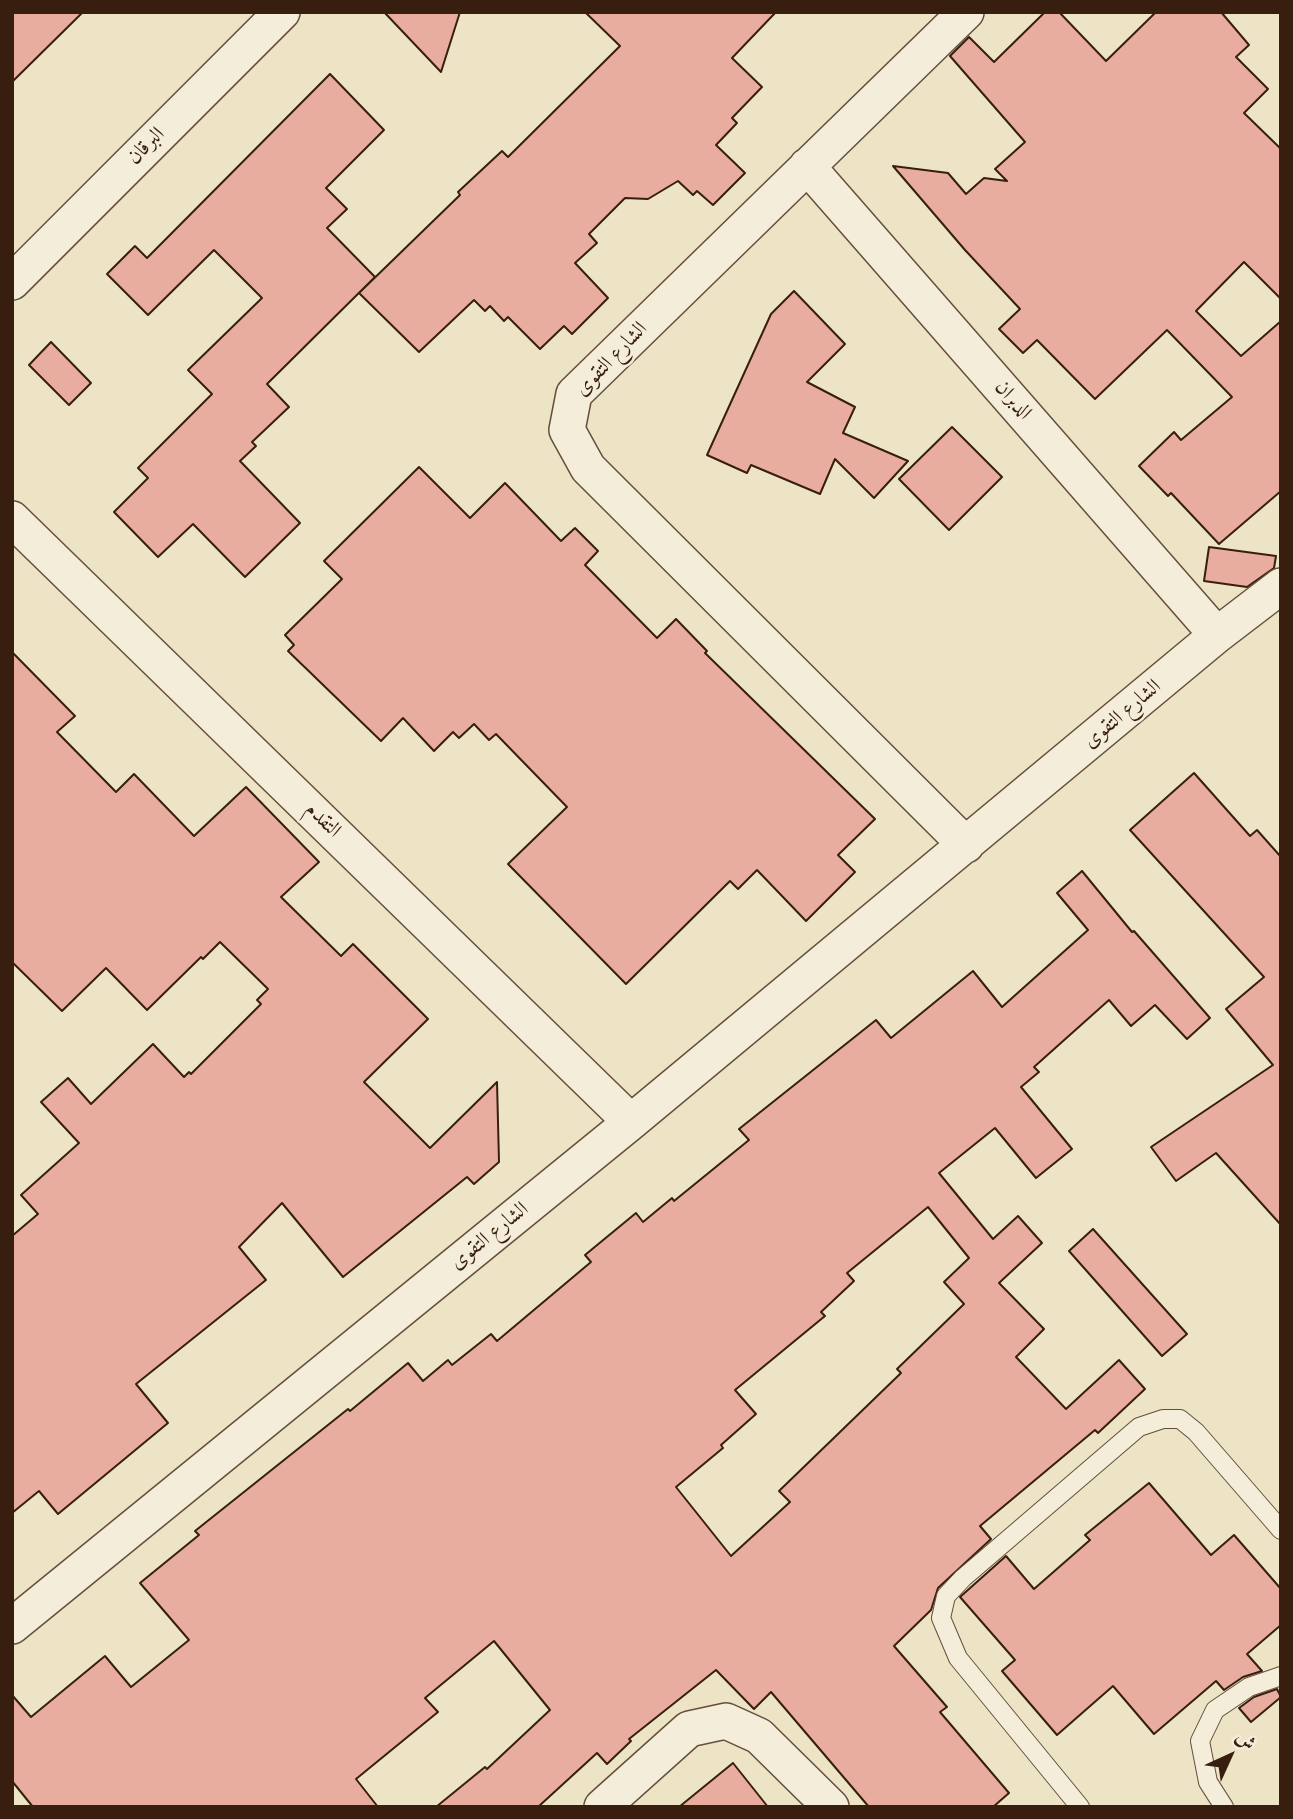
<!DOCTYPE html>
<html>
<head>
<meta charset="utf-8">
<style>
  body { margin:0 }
  #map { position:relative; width:1293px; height:1819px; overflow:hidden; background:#ede3c5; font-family:"IM FELL English",Amiri,serif }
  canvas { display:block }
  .frame { position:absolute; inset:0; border:14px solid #381e0e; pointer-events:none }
  .north { position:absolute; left:1195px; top:1721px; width:70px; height:70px; -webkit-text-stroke:5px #f3edd9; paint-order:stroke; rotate:45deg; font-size:19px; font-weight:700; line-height:28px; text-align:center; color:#381e0e }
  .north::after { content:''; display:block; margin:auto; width:24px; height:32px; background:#381e0e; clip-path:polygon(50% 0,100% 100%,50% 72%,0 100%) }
</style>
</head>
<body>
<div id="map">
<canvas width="1293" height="1819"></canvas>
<div class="frame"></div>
<div class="north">ش</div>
</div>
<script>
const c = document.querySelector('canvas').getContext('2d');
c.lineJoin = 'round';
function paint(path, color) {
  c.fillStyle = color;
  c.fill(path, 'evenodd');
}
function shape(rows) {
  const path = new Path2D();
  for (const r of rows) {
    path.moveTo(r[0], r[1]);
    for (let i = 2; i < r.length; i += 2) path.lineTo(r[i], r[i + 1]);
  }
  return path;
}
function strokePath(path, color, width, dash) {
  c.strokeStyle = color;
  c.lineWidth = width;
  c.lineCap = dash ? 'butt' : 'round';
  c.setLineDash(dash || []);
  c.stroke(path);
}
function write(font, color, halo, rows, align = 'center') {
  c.font = font + ' "IM FELL English",Amiri,serif';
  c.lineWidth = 5;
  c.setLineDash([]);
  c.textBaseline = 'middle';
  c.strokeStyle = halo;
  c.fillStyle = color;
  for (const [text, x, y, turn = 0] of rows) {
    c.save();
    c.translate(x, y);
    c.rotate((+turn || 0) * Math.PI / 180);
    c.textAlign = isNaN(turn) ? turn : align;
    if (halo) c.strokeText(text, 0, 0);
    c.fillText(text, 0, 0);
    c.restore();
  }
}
const building = shape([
  [12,12,83,12,12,82,12,12],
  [384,12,460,12,441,72,384,12],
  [585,12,776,12,732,58,762,87,732,118,737,123,716,145,745,173,713,205,697,191,693,195,678,181,648,199,625,198,589,234,597,243,575,263,608,298,572,334,564,326,540,349,508,317,504,321,490,306,485,311,474,300,419,352,359,293,460,195,458,192,502,151,508,157,620,46,585,12],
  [1045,12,1059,12,1106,61,1156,12,1221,12,1249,45,1236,57,1268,89,1244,113,1281,149,1281,299,1244,262,1196,311,1241,356,1281,321,1281,491,1219,544,1171,493,1168,496,1139,466,1174,432,1181,440,1232,397,1167,330,1095,399,1037,340,1023,353,999,329,1020,309,965,250,893,166,948,173,966,194,984,178,1007,181,995,169,1025,142,950,56,969,37,994,62,1045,12],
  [330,74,384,130,326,188,347,209,327,228,375,277,267,384,289,407,252,442,256,446,240,461,300,523,245,577,193,524,158,557,114,512,148,478,138,468,212,394,188,370,262,298,214,250,148,315,107,274,135,246,147,258,330,74],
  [794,291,845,344,807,382,855,407,843,433,908,461,874,498,835,459,820,494,751,465,747,473,707,455,771,314,794,291],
  [51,342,91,383,69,405,29,365,51,342],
  [952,427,1002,477,949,530,899,479,952,427],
  [419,467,470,518,505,483,561,541,575,528,598,551,585,565,657,638,676,619,707,651,705,653,875,819,838,855,855,872,806,921,757,870,738,889,730,881,626,984,508,864,567,807,496,734,489,740,474,724,459,738,453,732,434,751,403,718,381,741,288,651,294,645,285,635,342,579,324,561,419,467],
  [1209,547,1276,556,1274,568,1247,587,1204,581,1209,547],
  [12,652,75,716,57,732,116,792,134,774,194,836,246,787,319,862,281,897,341,956,353,944,428,1019,364,1082,430,1148,497,1082,499,1162,474,1184,467,1177,343,1277,282,1203,239,1247,266,1280,136,1384,168,1423,58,1514,39,1491,12,1513,12,1236,38,1214,21,1195,79,1143,41,1102,68,1078,91,1104,153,1044,184,1077,189,1072,191,1074,261,1004,257,1000,268,989,220,942,203,959,201,957,147,1010,106,968,62,1011,12,962,12,652],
  [1194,773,1250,836,1257,830,1281,857,1281,1225,1216,1153,1176,1181,1151,1147,1273,1065,1226,1009,1264,977,1130,830,1194,773],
  [1082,871,1132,932,1134,931,1210,1018,1187,1039,1155,1005,1131,1026,1109,1000,1034,1067,1039,1072,1021,1087,1072,1149,1036,1178,995,1128,939,1173,993,1239,1018,1216,1042,1243,999,1283,1044,1329,1016,1357,1066,1409,1119,1360,1145,1389,1098,1433,1095,1430,980,1526,991,1539,938,1588,931,1610,894,1646,947,1707,940,1712,1009,1793,993,1807,869,1807,771,1692,754,1709,716,1670,629,1739,631,1741,607,1764,597,1753,538,1807,436,1807,485,1767,487,1769,550,1710,494,1641,425,1698,438,1712,356,1779,378,1807,33,1807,12,1781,12,1695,31,1717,105,1656,131,1687,189,1640,140,1583,199,1535,195,1531,348,1409,350,1411,408,1363,423,1381,448,1360,452,1365,491,1334,497,1341,591,1262,585,1255,636,1213,643,1222,672,1198,674,1201,749,1140,739,1129,876,1020,891,1038,973,971,1002,1007,1088,930,1057,893,1082,871],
  [928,1207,969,1258,944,1282,964,1304,897,1369,901,1373,779,1491,790,1502,731,1556,676,1487,723,1448,721,1445,756,1414,735,1390,825,1316,821,1312,854,1281,847,1273,928,1207],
  [1093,1229,1187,1334,1162,1356,1069,1251,1093,1229],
  [1149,1483,1211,1555,1234,1535,1281,1589,1281,1625,1247,1654,1262,1671,1243,1677,1224,1690,1216,1681,1154,1734,1113,1686,1057,1735,1002,1671,1015,1660,960,1597,1006,1556,1034,1589,1090,1540,1085,1535,1149,1483],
  [1277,1689,1281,1697,1251,1722,1239,1708,1254,1697,1277,1689],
  [733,1763,768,1807,679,1807,733,1763]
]);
const service = shape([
  [1080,1807,958,1658,941,1618,946,1596,963,1578,1139,1427,1163,1419,1180,1419,1196,1432,1281,1530],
  [1224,1807,1208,1782,1200,1741,1215,1710,1249,1687,1281,1676]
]);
const minor = shape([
  [966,12,574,394,567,430,588,468,966,845],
  [807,166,1217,635],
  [12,282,282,12],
  [12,519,631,1122],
  [12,1626,631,1122,1217,635,1281,586],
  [602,1807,689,1729,726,1721,759,1736,831,1807]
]);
const streetNames = [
  ["البرقان",147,147,-45],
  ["الشارع التقوى",612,360,-46],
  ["الدبران",1012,401,49],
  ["الشارع التقوى",1123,715,-40],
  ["التقدم",322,821,44],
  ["الشارع التقوى",490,1237,-39]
];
paint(building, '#e8ad9e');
strokePath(building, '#381e0e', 2);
strokePath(service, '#654f3c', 20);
strokePath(minor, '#654f3c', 38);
strokePath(service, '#f3edd9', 18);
strokePath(minor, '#f3edd9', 35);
write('21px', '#381e0e', '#f3edd9', streetNames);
</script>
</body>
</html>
